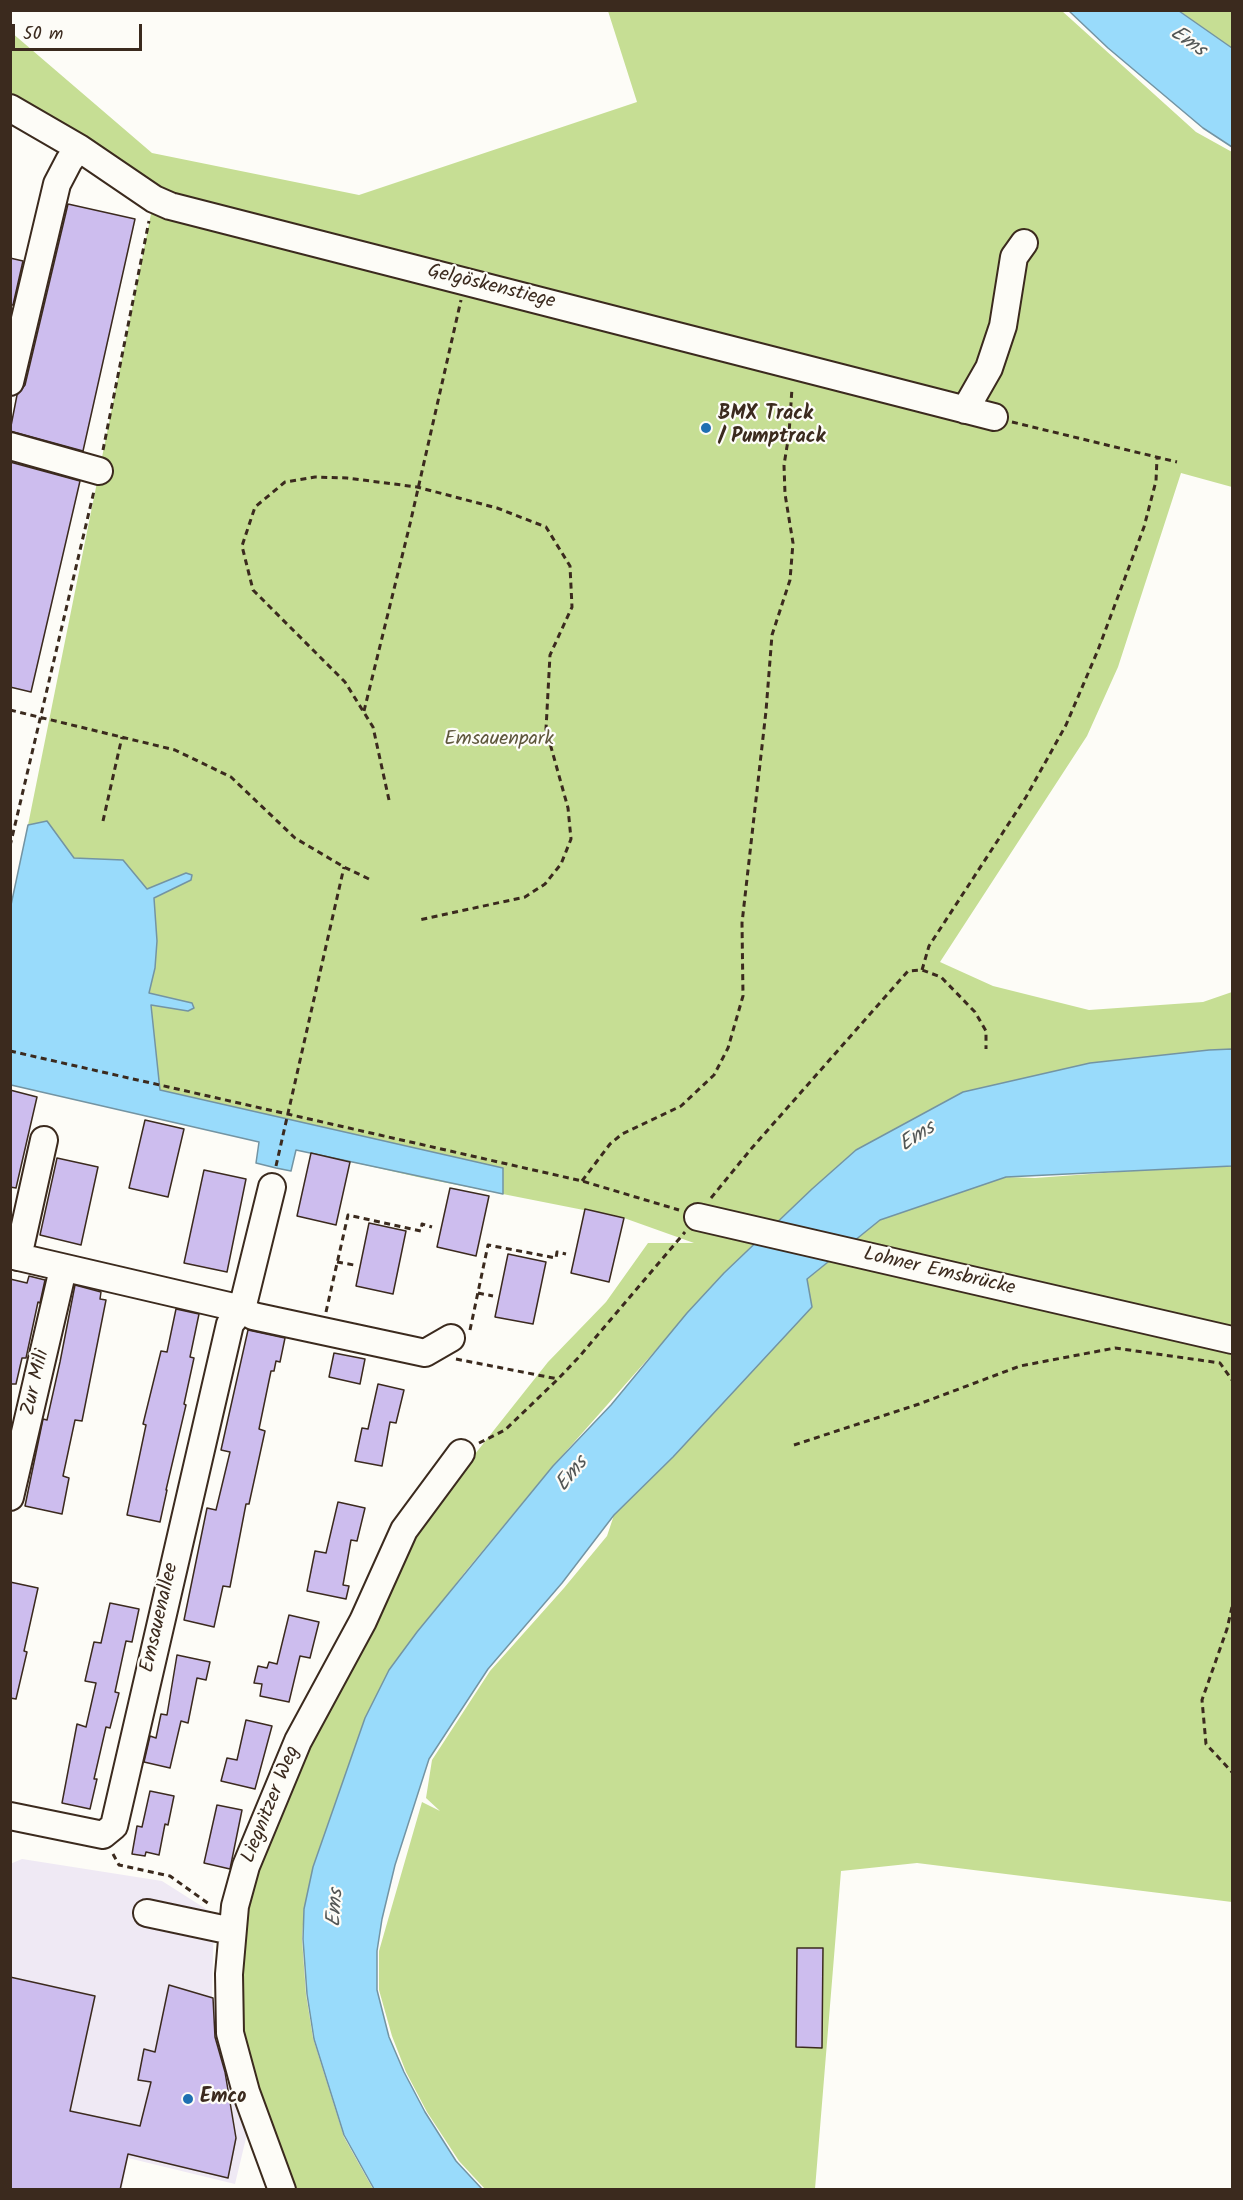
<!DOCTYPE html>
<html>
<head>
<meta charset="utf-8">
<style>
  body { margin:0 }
  #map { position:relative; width:1243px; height:2200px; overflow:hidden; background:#fdfcf7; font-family:Kalam,sans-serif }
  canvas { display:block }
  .frame { position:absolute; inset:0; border:12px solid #3b2a1e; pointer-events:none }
  .scale { position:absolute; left:12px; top:24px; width:130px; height:27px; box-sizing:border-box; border:3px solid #3b2a1e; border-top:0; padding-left:8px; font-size:18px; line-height:21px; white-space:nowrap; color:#3b2a1e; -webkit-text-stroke:4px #fdfcf7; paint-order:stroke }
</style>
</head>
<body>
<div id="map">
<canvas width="1243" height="2200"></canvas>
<div class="frame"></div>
<div class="scale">50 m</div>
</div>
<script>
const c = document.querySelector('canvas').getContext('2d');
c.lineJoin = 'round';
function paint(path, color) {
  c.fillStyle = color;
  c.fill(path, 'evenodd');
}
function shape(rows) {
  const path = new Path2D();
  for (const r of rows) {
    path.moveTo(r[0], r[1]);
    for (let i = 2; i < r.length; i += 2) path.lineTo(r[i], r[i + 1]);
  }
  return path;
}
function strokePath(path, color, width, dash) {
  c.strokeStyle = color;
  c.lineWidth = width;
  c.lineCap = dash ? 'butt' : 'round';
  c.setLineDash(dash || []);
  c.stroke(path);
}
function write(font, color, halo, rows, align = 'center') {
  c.font = font + ' Kalam,sans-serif';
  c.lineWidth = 4.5;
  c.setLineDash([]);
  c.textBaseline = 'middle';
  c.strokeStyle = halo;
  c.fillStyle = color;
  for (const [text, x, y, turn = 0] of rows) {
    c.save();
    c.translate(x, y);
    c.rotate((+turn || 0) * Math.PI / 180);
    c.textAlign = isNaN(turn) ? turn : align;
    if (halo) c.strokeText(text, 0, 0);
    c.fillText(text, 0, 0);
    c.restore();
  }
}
const built = shape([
  [22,1859,162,1881,214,1914,212,1998,224,2055,247,2134,235,2184,128,2158,122,2189,11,2189,10,1864]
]);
const green = shape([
  [608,11,1062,11,1196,132,1232,152,1232,487,1181,473,1118,667,1087,736,940,962,993,986,1089,1010,1203,1002,1232,992,1232,1049,1209,1050,1090,1063,963,1092,856,1150,812,1189,724,1273,553,1466,465,1572,389,1670,365,1718,313,1867,304,1909,302,1939,306,1994,313,2038,344,2137,373,2189,293,2189,249,2089,235,1974,252,1868,406,1541,548,1362,606,1302,648,1243,694,1243,624,1218,422,1178,11,1085,11,905,28,825,154,199,11,94,11,32,152,153,359,195,637,102],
  [1179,11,1232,11,1232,48,1209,33],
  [1215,1165,1232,1166,1232,1902,917,1863,841,1871,815,2189,485,2189,459,2161,427,2112,406,2072,392,2036,379,1990,379,1951,422,1802,440,1811,426,1798,432,1760,490,1671,564,1588,607,1536,614,1515,673,1457,806,1280,880,1220,1006,1177,1035,1178]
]);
const water = shape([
  [1069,11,1179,11,1232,48,1232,147,1203,128,1108,48,1069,11],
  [47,821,74,858,123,860,147,889,186,873,192,875,191,880,154,898,157,941,155,968,149,993,192,1003,194,1008,188,1011,151,1005,160,1090,503,1168,503,1194,296,1150,291,1171,276,1168,256,1163,259,1142,11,1085,11,905,28,825,47,821],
  [1232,1049,1232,1166,1006,1177,880,1220,807,1279,812,1307,673,1457,614,1515,562,1583,488,1669,429,1759,395,1865,382,1919,377,1951,377,1990,389,2037,404,2072,425,2112,456,2161,482,2189,374,2189,344,2135,314,2039,307,1994,303,1939,304,1909,313,1867,365,1718,389,1670,417,1632,553,1466,611,1405,687,1313,724,1273,812,1189,856,1150,963,1092,1090,1063,1209,1050,1232,1049]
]);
const building = shape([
  [68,204,135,219,83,451,10,431,17,395,25,385,68,204],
  [10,258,23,261,13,305,10,305,10,258],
  [10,462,80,481,31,692,10,687,10,462],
  [10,1090,37,1097,16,1188,10,1187,10,1090],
  [145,1120,184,1129,168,1197,129,1188,145,1120],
  [311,1153,350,1162,336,1225,297,1216,311,1153],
  [57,1158,98,1167,81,1245,40,1235,57,1158],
  [204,1170,246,1179,227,1272,184,1263,204,1170],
  [450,1188,489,1196,476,1256,437,1247,450,1188],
  [585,1209,624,1218,609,1282,571,1273,585,1209],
  [369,1223,406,1231,393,1294,356,1286,369,1223],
  [508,1254,546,1262,533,1324,495,1317,508,1254],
  [29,1276,45,1280,40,1303,38,1302,26,1358,22,1358,16,1384,10,1384,10,1279,27,1283,29,1276],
  [75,1285,101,1292,100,1299,106,1300,82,1421,75,1420,63,1476,69,1478,62,1514,25,1506,43,1419,47,1420,60,1362,75,1285],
  [176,1309,199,1314,190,1357,194,1358,184,1404,186,1405,166,1490,167,1490,160,1522,127,1515,146,1425,143,1424,161,1351,167,1352,176,1309],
  [248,1330,285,1338,280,1362,276,1361,274,1371,271,1371,259,1429,265,1431,249,1504,246,1504,230,1587,223,1586,214,1627,184,1620,207,1508,216,1510,230,1452,221,1450,248,1330],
  [334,1353,365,1359,360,1384,329,1377,334,1353],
  [378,1384,404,1390,396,1423,390,1422,382,1466,355,1461,362,1428,368,1429,378,1384],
  [338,1502,365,1508,357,1541,351,1540,343,1585,349,1586,346,1599,307,1591,315,1551,326,1553,338,1502],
  [10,1582,38,1588,24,1651,27,1652,16,1699,10,1698,10,1582],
  [110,1603,139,1609,132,1642,126,1641,115,1692,119,1693,110,1728,106,1727,94,1779,97,1779,90,1809,62,1803,77,1724,86,1727,96,1683,85,1681,94,1642,101,1643,110,1603],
  [289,1615,319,1622,310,1658,300,1656,289,1702,260,1696,262,1684,254,1683,258,1666,267,1668,269,1662,277,1664,289,1615],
  [177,1655,210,1662,206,1680,197,1678,188,1723,181,1721,170,1768,144,1762,150,1736,156,1738,161,1714,167,1715,177,1655],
  [246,1720,272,1726,255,1789,221,1781,227,1758,237,1760,246,1720],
  [150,1791,174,1796,168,1825,165,1824,159,1855,146,1852,145,1856,132,1854,137,1826,142,1827,150,1791],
  [217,1805,242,1810,230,1869,204,1863,217,1805],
  [797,1948,823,1948,822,2048,796,2047,797,1948],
  [10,1977,95,1996,70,2111,140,2126,151,2082,138,2080,144,2049,155,2052,169,1985,213,1998,215,2037,225,2072,236,2138,228,2178,128,2154,120,2190,10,2190,10,1977]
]);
const path = shape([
  [1012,422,1177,462],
  [103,450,149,221],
  [10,710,175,750,231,777,295,838,344,867,371,880],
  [364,711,410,524,461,300],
  [389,800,373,727,345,682,253,590,242,546,255,507,285,482,315,477,347,478,417,487,497,508,546,527,570,566,572,607,550,655,546,729,568,808,571,839,561,864,545,884,525,897,419,920],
  [103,821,122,737],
  [10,846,94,491],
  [922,970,929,946,1026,797,1066,725,1098,650,1144,527,1156,481,1157,458],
  [10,1051,582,1181,679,1210],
  [276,1166,344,867],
  [582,1181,610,1144,622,1134,681,1106,714,1075,728,1048,743,996,742,923,766,711,772,635,790,580,793,543,785,494,784,465,789,434,792,388],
  [711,1198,751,1149,908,971,922,970,941,977,975,1012,986,1031,986,1049],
  [337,1262,354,1265],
  [478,1293,493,1296],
  [326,1312,348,1215,421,1231,422,1224,432,1227],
  [470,1330,488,1245,556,1258,557,1252,566,1254],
  [456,1359,558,1379],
  [479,1443,505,1430,558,1379,579,1357,685,1232],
  [794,1445,919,1404,1020,1366,1115,1348,1220,1363,1232,1380],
  [1232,1607,1227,1629,1202,1700,1206,1744,1232,1772],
  [113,1854,119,1865,170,1876,209,1904]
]);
const minor = shape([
  [10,108,79,148,154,199,170,206,994,417],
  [10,382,57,184,69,161,79,148],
  [965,410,989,368,1003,326,1014,257,1024,243],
  [10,446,99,471],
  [698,1217,1232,1340],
  [10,1255,242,1309,253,1316,425,1353,451,1338],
  [18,1257,44,1140],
  [10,1497,63,1269],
  [10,1816,103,1835,114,1826,230,1324,242,1309,272,1187],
  [147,1913,232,1931],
  [282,2190,246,2092,230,2033,229,1974,235,1906,246,1866,298,1741,363,1621,404,1530,461,1453]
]);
const markers = [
  [706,428,6,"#1f6fb2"],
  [188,2099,6,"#1f6fb2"]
];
const streetNames = [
  ["Gelgöskenstiege",491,288,14],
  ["Lohner Emsbrücke",939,1273,13],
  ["Zur Mili",37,1383,-77],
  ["Emsauenallee",161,1618,-77],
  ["Liegnitzer Weg",272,1805,-68]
];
const poiNames = [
  ["BMX Track",718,416],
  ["/ Pumptrack",718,439],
  ["Emco",200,2099]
];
const parkNames = [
  ["Emsauenpark",499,741]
];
const waterNames = [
  ["Ems",1187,43,35],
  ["Ems",918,1138,-33],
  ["Ems",573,1475,-51],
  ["Ems",337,1908,-86]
];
paint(built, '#efe9f4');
paint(green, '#c6de94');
paint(water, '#99dbfb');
strokePath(water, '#7394a3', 1.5);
paint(building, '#cdbdee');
strokePath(building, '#3b2a1e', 1.5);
strokePath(minor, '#3b2a1e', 30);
strokePath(path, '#3b2a1e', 3, [6, 4.5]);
strokePath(minor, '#fdfcf7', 26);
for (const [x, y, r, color] of markers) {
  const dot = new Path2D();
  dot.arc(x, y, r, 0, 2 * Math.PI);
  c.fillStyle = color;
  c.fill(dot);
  strokePath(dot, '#fdfcf7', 2);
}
write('20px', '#3b2a1e', '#fdfcf7', streetNames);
write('bold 20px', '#3b2a1e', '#fdfcf7', poiNames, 'left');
write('20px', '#5e573c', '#fdfcf7', parkNames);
write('italic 21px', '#525655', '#fdfcf7', waterNames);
</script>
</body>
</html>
